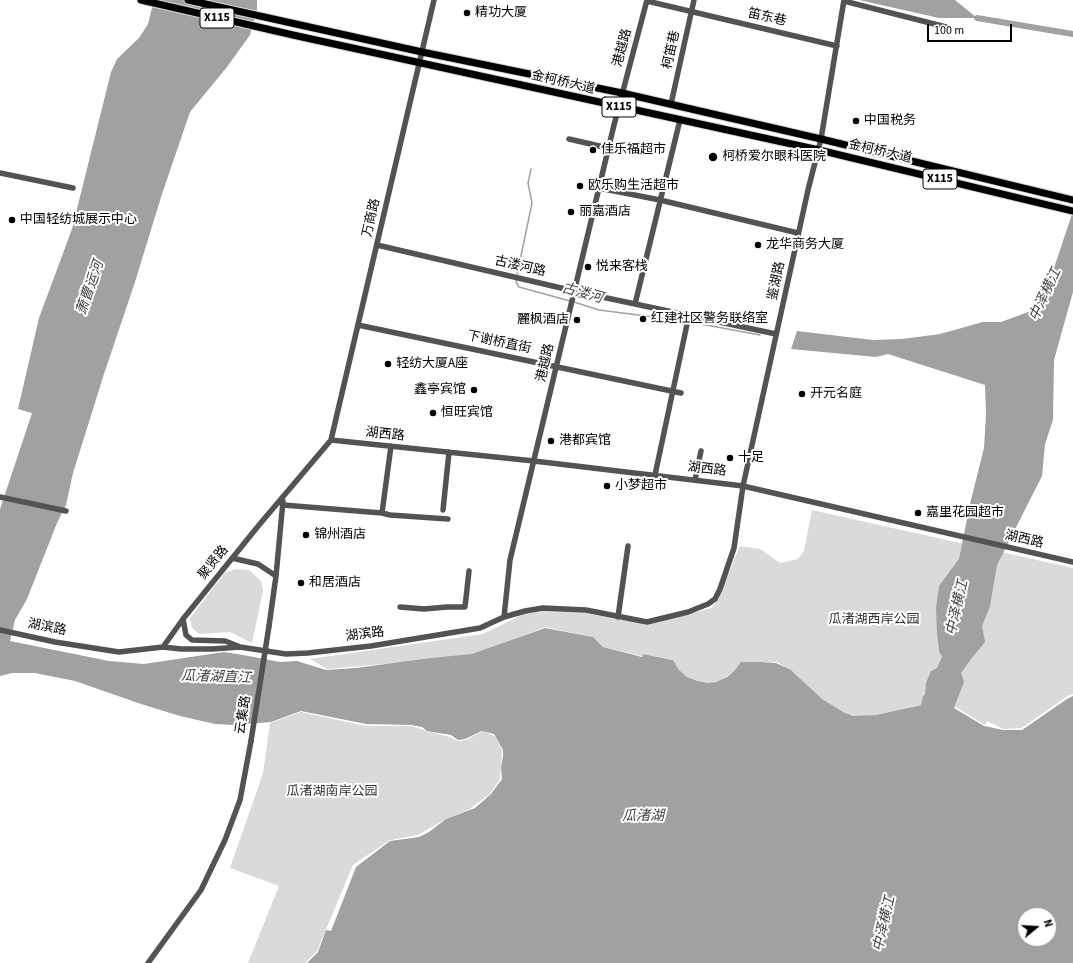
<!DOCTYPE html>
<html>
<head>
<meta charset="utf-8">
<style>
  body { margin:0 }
  #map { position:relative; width:1073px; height:963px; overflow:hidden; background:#fff; font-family:"Source Sans 3",sans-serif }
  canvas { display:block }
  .north { position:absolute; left:1017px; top:907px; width:40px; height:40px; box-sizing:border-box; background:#fff; border:1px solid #999; border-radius:50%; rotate:72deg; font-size:11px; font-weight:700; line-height:16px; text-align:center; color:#000 }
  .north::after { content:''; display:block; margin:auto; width:14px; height:18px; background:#000; clip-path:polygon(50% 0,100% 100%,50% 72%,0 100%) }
  .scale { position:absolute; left:927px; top:24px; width:85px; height:18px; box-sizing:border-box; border:2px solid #000; border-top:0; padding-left:5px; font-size:12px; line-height:14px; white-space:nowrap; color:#000; -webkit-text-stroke:3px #fff; paint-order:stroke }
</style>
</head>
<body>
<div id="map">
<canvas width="1073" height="963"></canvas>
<div class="north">N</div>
<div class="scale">100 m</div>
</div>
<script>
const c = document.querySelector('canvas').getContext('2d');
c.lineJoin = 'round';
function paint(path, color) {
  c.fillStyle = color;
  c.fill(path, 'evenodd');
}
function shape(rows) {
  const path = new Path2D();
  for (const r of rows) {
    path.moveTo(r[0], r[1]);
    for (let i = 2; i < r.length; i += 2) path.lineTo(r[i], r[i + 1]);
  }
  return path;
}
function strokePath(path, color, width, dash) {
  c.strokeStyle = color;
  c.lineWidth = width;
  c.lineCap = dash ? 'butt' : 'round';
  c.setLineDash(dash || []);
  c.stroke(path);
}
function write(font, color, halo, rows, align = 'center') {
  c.font = font + ' "Source Sans 3","Noto Sans SC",sans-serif';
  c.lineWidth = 4;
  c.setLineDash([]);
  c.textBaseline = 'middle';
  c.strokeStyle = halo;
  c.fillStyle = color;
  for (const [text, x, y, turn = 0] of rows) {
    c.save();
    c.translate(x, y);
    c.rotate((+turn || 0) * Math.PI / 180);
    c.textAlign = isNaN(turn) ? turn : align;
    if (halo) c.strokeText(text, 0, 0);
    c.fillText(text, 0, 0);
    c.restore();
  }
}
const green = shape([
  [812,510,1073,568,1073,694,1069,695,1022,728,1003,729,987,721,985,725,956,707,918,705,881,714,851,719,822,700,795,673,777,662,742,662,735,670,720,681,700,684,683,675,671,659,643,654,642,656,603,647,593,637,545,627,478,653,463,657,327,669,310,659,483,634,526,613,552,610,586,613,647,625,712,608,718,599,740,546,760,549,780,563,798,559,804,551],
  [235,569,249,570,261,581,263,591,252,643,230,632,199,634,192,628,190,618,225,573],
  [301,712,366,726,411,726,427,731,450,737,458,741,466,740,483,731,495,736,502,750,500,779,490,794,468,810,446,819,418,835,390,840,353,865,317,951,305,963,248,963,279,886,230,868,263,773,270,723]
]);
const water = shape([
  [154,0,257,0,257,9,250,35,227,67,190,112,162,194,135,282,104,374,73,473,66,505,57,523,27,599,15,620,10,641,109,661,144,664,224,652,243,655,280,662,297,661,326,670,356,668,431,658,472,654,545,628,593,637,603,647,642,657,643,654,673,660,679,670,687,677,697,681,707,683,716,682,727,677,735,670,741,662,761,662,776,663,791,670,822,699,843,712,853,716,876,715,921,705,923,696,925,695,926,683,931,671,937,668,942,657,939,651,937,633,936,608,939,586,959,559,970,504,984,448,986,414,985,385,888,354,876,357,791,349,797,331,873,340,902,339,940,334,983,322,1001,322,1031,311,1050,280,1073,211,1073,292,1054,360,1053,420,1045,444,1042,476,997,565,990,606,982,626,985,642,971,659,961,673,964,682,954,708,984,726,1003,730,1022,730,1067,699,1073,696,1073,963,307,963,318,952,326,930,331,931,356,867,390,841,419,837,429,832,446,819,475,808,491,794,502,779,501,767,503,757,503,750,494,734,482,731,465,739,458,740,451,735,427,731,422,727,411,725,366,724,301,711,271,722,233,725,215,724,180,716,141,704,75,681,35,673,12,673,0,676,0,509,32,413,18,409,39,318,72,229,111,72,117,59,139,38,148,24],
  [1025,915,1049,915,1049,939,1025,939],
  [859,0,955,0,977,18,939,18]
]);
const stream = shape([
  [517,275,532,203,528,183,531,169],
  [517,279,516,282,519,287,570,301],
  [574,302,599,310,686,321],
  [690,322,760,335]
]);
const canal = shape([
  [977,18,1073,34]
]);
const minor = shape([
  [647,1,837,46],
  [844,1,946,27],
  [671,104,694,0],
  [569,139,608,148],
  [0,173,73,188],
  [599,188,660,200,798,233],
  [377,245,574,291,776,334],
  [635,304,680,120],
  [358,325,681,393],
  [331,440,534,461,743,486,1073,562],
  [655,475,689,315],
  [695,480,701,451],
  [0,497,66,511],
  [283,505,382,513,391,446],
  [443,510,449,452],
  [382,513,390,515,448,519],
  [232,558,258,564,276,576],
  [400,607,424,609,447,607,465,607,469,571],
  [504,617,510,560,614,125,647,0],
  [618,617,628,546],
  [183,619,186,635,192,640,225,641,238,646],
  [269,626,276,576,283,501],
  [0,630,55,642,119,652,163,647,181,649,212,649,240,647,286,654,308,653,371,646,480,628,504,617,525,611,543,608,586,610,647,622,688,612,708,604,715,599,720,589,734,548,743,486,808,190,821,139,844,0],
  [163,647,183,619,259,525,331,440,434,0],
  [148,963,201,890,225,840,240,800,251,741]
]);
const major = shape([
  [141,0,293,35,819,150,1073,211],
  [188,0,422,52,622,93,821,139,1073,200]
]);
const minorBridge = shape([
  [251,741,269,626]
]);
const markers = [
  [467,13,4,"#000"],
  [856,121,4,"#000"],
  [593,150,4,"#000"],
  [713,157,5,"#000"],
  [580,186,4,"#000"],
  [571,212,4,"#000"],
  [12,220,4,"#000"],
  [758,245,4,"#000"],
  [588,267,4,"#000"],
  [643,319,4,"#000"],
  [577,320,4,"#000"],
  [388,364,4,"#000"],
  [474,390,4,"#000"],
  [802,394,4,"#000"],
  [433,413,4,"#000"],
  [551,441,4,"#000"],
  [730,458,4,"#000"],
  [607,486,4,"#000"],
  [918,513,4,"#000"],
  [306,535,4,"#000"],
  [301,583,4,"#000"]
];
const shields = [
  [217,18,34],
  [619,107,34],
  [940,179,34]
];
const shieldNames = [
  ["X115",217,18],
  ["X115",619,107],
  ["X115",940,179]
];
const poiNames = [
  ["精功大厦",475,13],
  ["中国税务",864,121],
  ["佳乐福超市",601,150],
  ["柯桥爱尔眼科医院",722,157],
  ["欧乐购生活超市",588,186],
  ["丽嘉酒店",579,212],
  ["中国轻纺城展示中心",20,220],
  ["龙华商务大厦",766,245],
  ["悦来客栈",596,267],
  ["红建社区警务联络室",651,319],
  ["麗枫酒店",569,320,"right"],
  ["轻纺大厦A座",396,364],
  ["鑫亭宾馆",466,390,"right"],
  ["开元名庭",810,394],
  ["恒旺宾馆",441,413],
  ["港都宾馆",559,441],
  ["十足",738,458],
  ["小梦超市",615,486],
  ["嘉里花园超市",926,513],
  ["锦州酒店",314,535],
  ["和居酒店",309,583]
];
const streetNames = [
  ["笛东巷",767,18,13],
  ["港越路",623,48,-75],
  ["柯笛巷",672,50,-78],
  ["金柯桥大道",563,83,13],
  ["金柯桥大道",880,152,13],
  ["万商路",372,218,-77],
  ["古溇河路",520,267,13],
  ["鉴湖路",777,281,-78],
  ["下谢桥直街",499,343,12],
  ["港越路",546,363,-77],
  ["湖西路",385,435,6],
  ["湖西路",707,470,7],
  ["湖西路",1024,540,13],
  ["聚贤路",214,563,-51],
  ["湖滨路",47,628,11],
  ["湖滨路",365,635,-7],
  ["云集路",244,715,-81]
];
const parkNames = [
  ["瓜渚湖西岸公园",874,620],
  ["瓜渚湖南岸公园",332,792]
];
const waterNames = [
  ["萧曹运河",91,288,-71],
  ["古溇河",582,294,15],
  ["中泽横江",1046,295,-65],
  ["中泽横江",958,608,-77],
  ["瓜渚湖直江",216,678,2],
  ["瓜渚湖",643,817],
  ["中泽横江",885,924,-77]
];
paint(green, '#dadada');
paint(water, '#a1a1a1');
strokePath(stream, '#a1a1a1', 1.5);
strokePath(canal, '#a1a1a1', 6);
strokePath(major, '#dbdbdb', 9);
strokePath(minor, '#535353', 5.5);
strokePath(major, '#000', 7);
strokePath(minorBridge, '#535353', 5.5);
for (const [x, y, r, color] of markers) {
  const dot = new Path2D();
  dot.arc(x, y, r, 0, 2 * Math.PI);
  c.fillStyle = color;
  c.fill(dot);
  strokePath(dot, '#fff', 1.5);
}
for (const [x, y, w] of shields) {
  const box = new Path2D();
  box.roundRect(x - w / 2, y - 10, w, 20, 3);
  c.fillStyle = '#fff';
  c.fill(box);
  strokePath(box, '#000', 1);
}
write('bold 12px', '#000', null, shieldNames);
write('13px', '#000', '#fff', poiNames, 'left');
write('13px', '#000', '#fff', streetNames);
write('13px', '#313131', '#fff', parkNames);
write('italic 14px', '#424242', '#fff', waterNames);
</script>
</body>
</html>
